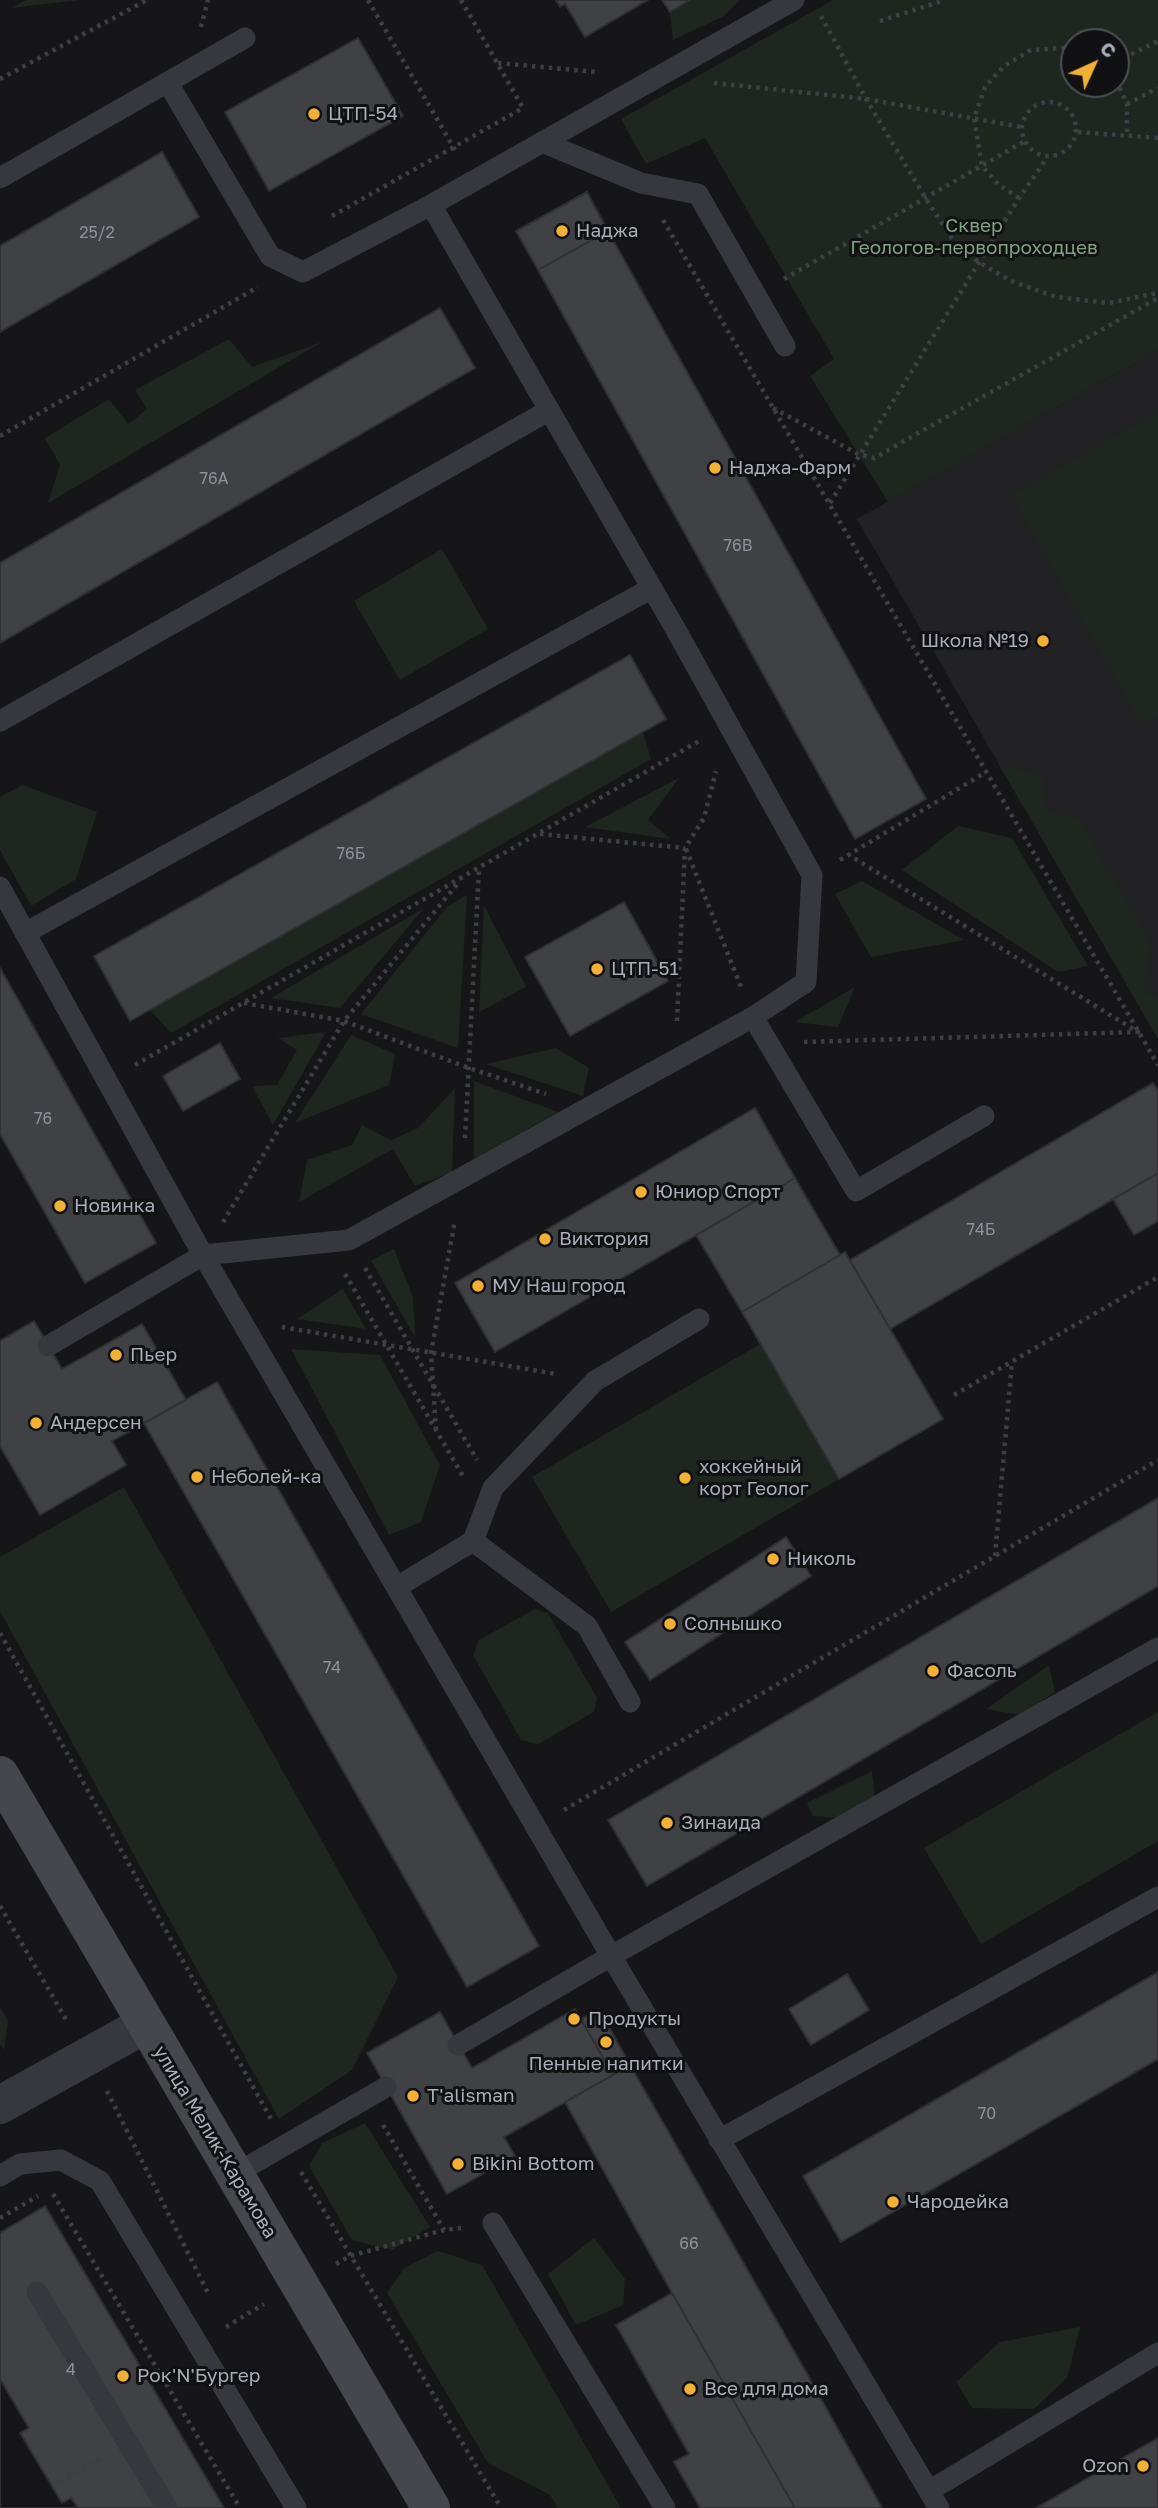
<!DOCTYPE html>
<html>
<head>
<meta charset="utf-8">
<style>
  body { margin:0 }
  #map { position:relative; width:1158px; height:2508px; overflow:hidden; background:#161618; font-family:"Golos Text",sans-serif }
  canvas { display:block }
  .north { position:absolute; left:1060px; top:28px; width:70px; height:70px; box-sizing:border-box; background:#111113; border:2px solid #4d4f55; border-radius:50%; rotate:45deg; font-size:19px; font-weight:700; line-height:28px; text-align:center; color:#a8adb8 }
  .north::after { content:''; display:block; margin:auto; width:24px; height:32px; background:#f2b134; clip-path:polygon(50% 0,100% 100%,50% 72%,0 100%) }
</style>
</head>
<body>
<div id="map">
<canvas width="1158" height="2508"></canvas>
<div class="north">С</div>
</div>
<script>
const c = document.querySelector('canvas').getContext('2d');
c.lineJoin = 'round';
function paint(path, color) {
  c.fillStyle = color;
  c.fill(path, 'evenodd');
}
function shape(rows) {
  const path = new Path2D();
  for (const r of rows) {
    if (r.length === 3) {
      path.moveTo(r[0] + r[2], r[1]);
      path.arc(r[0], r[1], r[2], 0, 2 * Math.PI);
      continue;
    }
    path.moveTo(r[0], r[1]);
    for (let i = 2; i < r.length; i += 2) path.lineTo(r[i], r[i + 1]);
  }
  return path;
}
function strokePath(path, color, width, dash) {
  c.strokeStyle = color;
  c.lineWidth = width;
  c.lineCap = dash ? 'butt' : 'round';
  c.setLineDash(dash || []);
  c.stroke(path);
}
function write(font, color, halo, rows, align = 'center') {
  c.font = font + ' "Golos Text",sans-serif';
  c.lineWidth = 6;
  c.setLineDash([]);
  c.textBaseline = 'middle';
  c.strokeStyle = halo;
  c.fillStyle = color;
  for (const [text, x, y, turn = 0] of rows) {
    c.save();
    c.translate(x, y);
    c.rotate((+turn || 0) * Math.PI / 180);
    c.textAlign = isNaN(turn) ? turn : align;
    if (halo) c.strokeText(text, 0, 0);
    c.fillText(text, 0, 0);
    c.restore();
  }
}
const built = shape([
  [1158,350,1158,1039,857,519]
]);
const green = shape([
  [26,0,80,0,11,8],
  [690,0,740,0,724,16,673,40,670,12],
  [833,0,1158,0,1158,350,888,502,810,376,834,359,705,138,646,164,621,119],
  [1116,42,1116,84,1074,84,1074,42],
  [229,339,252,367,322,342,48,503,60,465,45,438,109,399,128,424,147,409,135,390],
  [1158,412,1158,716,1142,725,1011,495],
  [442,549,488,629,400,680,354,601],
  [643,732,651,759,171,1033,150,1010],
  [998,763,1043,777,1045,811,1079,819,1150,943,1145,993,1158,996,1158,1039],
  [679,778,648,820,671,839,585,827],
  [22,785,97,812,76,879,31,906,0,850,0,797],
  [958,826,1012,838,1088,966,1058,972,902,870],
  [862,881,964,940,871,957,835,894],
  [467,895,458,1048,361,1014,447,907],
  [484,905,526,987,479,1012],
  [424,908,340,1008,271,998],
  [855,987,838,1027,795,1022],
  [326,1032,273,1125,252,1086,277,1085,297,1050,278,1038],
  [351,1035,395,1054,389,1085,295,1123],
  [556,1048,589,1068,583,1096,486,1064],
  [474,1081,558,1112,474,1159],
  [455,1088,452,1172,415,1186,393,1149,299,1202,307,1160,352,1145,362,1125,391,1140,418,1128],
  [394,1249,413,1297,415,1337,371,1261],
  [343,1289,366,1329,297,1319],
  [760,1344,839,1479,611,1612,532,1477],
  [291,1349,380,1355,440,1465,421,1522,389,1535],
  [124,1487,398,1977,352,2070,279,2119,0,1611,0,1557],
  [535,1609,548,1613,597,1698,594,1712,538,1744,521,1740,473,1655,479,1640],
  [1049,1665,1055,1692,1020,1715,986,1709],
  [1158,1712,1158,1841,981,1944,924,1848],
  [872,1771,875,1800,839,1818,813,1816,807,1803],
  [0,2006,8,2021,4,2050,0,2044],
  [365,2123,430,2227,392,2250,352,2240,309,2166,322,2143],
  [594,2238,625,2279,623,2305,576,2325,548,2274],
  [438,2251,482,2265,621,2508,558,2508,550,2495,488,2463,387,2293,404,2268],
  [1080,2327,1067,2378,1034,2409,972,2408,956,2382,1000,2342]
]);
const building = shape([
  [556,0,648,0,585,37,565,4,560,7,556,0],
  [662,0,690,0,670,12,662,0],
  [358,38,403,116,269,191,225,112,358,38],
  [162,152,199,217,0,332,0,246,162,152],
  [587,192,608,231,538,270,516,231,587,192],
  [608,231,926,799,855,839,538,270,608,231],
  [440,308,475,368,0,643,0,563,440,308],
  [630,655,666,719,130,1021,94,956,630,655],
  [624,902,668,981,570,1036,525,957,624,902],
  [0,968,156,1243,85,1283,0,1134,0,968],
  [220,1043,240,1079,183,1111,163,1076,220,1043],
  [1153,1083,1158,1091,1158,1173,890,1329,850,1260,1153,1083],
  [755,1108,795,1178,495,1352,455,1283,755,1108],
  [1158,1173,1158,1221,1134,1235,1113,1199,1158,1173],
  [795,1178,840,1255,742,1312,696,1235,795,1178],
  [845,1252,943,1419,839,1479,742,1312,845,1252],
  [34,1321,62,1369,142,1324,186,1400,112,1441,126,1465,40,1515,0,1446,0,1341,34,1321],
  [217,1382,539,1946,467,1987,144,1423,217,1382],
  [1158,1498,1158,1586,647,1886,608,1820,1158,1498],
  [786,1537,811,1576,650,1680,625,1642,786,1537],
  [1158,1972,1158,2059,841,2242,803,2176,1158,1972],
  [847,1974,869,2010,811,2045,789,2009,847,1974],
  [575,2009,613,2075,504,2137,515,2156,447,2194,367,2053,440,2012,472,2068,575,2009],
  [599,2009,630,2065,613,2075,581,2019,599,2009],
  [630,2065,806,2372,882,2508,795,2508,672,2293,565,2102,630,2065],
  [45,2206,224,2508,0,2508,0,2233,45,2206],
  [672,2293,795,2508,700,2508,674,2462,689,2454,616,2325,672,2293],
  [0,2379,29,2428,20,2433,62,2503,71,2498,78,2508,0,2508,0,2379],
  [1158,2438,1158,2508,1036,2508,1112,2464,1158,2438]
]);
const path = shape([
  [368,0,455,150],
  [461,0,523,108],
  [821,16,866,99,926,199,953,240,980,263,1011,281,1056,297,1109,303,1158,293],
  [880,21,945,0],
  [201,27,208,0],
  [1116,62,1158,41],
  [498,63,597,72],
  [0,79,147,0],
  [1116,80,1127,104,1127,135],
  [714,83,866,99,1021,127],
  [1049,129,27],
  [1127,104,1158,88],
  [1078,132,1158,138],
  [1019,198,999,185,982,166,974,118,985,87,1004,66,1031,50,1062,48,1074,52],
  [332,216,523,108],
  [663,220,1158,1065],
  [784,279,1025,141],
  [773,408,858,454,874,458,1158,298],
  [0,436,258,287],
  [830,503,1019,198,1047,158],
  [540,834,685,848],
  [686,849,741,987],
  [840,860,986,772],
  [244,1003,344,1021,469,1068,546,1094],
  [677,1021,685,848,704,818,716,771],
  [804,1042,1138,1032,849,855],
  [135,1065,701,740],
  [465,1138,479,869],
  [223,1222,344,1021,459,882],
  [365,1268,477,1460],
  [345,1274,464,1478],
  [282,1327,556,1374],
  [954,1395,1158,1277],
  [436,1430,431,1353,455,1220],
  [995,1556,1012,1362],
  [0,1633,271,2119],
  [564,1810,1158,1460],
  [0,1906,68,2023],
  [107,2091,208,2293],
  [383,2125,444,2230],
  [301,2172,501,2508],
  [53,2194,240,2508],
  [0,2218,38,2196],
  [336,2264,350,2256,444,2230,461,2228],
  [226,2327,264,2304],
  [53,2486,100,2459]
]);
const lane = shape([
  [168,83,270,256,303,272,431,205,794,0],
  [542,142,641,183,698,194,785,346],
  [0,178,245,38],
  [0,721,548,411],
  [0,887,203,1255,611,1956,939,2508],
  [25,933,652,588],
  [753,1017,856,1191,984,1116],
  [48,1346,203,1255,349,1240,753,1017,806,982,812,875,676,630,431,205],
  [473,1541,587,1626,630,1702],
  [397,1587,473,1541,493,1488,595,1381,699,1319],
  [458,2045,611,1956,1158,1648],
  [719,2140,1158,1897],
  [235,2174,386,2087],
  [0,2176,20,2164,61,2160,100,2181,296,2508],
  [493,2223,665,2508],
  [37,2292,167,2508],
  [929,2491,1158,2353]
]);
const street = shape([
  [0,2105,146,2024]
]);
const secondary = shape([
  [0,1775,431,2508]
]);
const markers = [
  [314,114,7,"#f2b134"],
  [562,231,7,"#f2b134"],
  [715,468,7,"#f2b134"],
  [1043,641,7,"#f2b134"],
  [597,969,7,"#f2b134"],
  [641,1192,7,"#f2b134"],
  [60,1206,7,"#f2b134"],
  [545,1239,7,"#f2b134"],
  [478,1286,7,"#f2b134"],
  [116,1355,7,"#f2b134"],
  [36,1423,7,"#f2b134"],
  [197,1477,7,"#f2b134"],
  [685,1478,7,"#f2b134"],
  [773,1559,7,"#f2b134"],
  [670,1624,7,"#f2b134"],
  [933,1671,7,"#f2b134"],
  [667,1823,7,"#f2b134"],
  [574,2019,7,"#f2b134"],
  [606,2042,7,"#f2b134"],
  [413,2096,7,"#f2b134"],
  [458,2164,7,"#f2b134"],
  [893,2202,7,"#f2b134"],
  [123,2376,7,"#f2b134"],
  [690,2389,7,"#f2b134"],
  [1143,2466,7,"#f2b134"]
];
const numberNames = [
  ["25/2",97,233],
  ["76А",214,479],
  ["76В",738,546],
  ["76Б",351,854],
  ["76",43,1119],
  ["74Б",981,1230],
  ["74",332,1668],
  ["70",987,2114],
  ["66",689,2244],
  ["4",71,2370]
];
const poiNames = [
  ["ЦТП-54",328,114],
  ["Наджа",576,231],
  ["Наджа-Фарм",729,468],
  ["Школа №19",1029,641,"right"],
  ["ЦТП-51",611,969],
  ["Юниор Спорт",655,1192],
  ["Новинка",74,1206],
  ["Виктория",559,1239],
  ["МУ Наш город",492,1286],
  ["Пьер",130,1355],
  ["Андерсен",50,1423],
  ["хоккейный",699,1467],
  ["корт Геолог",699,1489],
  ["Неболей-ка",211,1477],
  ["Николь",787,1559],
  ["Солнышко",684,1624],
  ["Фасоль",947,1671],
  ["Зинаида",681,1823],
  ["Продукты",588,2019],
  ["Пенные напитки",606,2064,"center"],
  ["T'alisman",427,2096],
  ["Bikini Bottom",472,2164],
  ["Чародейка",907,2202],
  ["Рок'N'Бургер",137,2376],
  ["Все для дома",704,2389],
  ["Ozon",1129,2466,"right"]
];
const parkNames = [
  ["Сквер",974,226],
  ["Геологов-первопроходцев",974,248]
];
const streetNames = [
  ["улица Мелик-Карамова",215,2142,59]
];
paint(built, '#222225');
paint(green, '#1e261f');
paint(building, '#404145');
strokePath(building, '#303034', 2);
strokePath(path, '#3d3f44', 4.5, [3.5, 5]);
strokePath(lane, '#37383d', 21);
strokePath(street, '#37383d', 38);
strokePath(secondary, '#45474d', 38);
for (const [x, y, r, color] of markers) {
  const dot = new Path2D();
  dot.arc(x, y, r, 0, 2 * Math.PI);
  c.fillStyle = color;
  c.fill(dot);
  strokePath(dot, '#111113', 2.5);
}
write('16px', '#8e929b', null, numberNames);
write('19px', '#a8adb8', '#111113', poiNames, 'left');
write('19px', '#7fa381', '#111113', parkNames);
write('19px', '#a8adb8', '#111113', streetNames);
</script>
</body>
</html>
